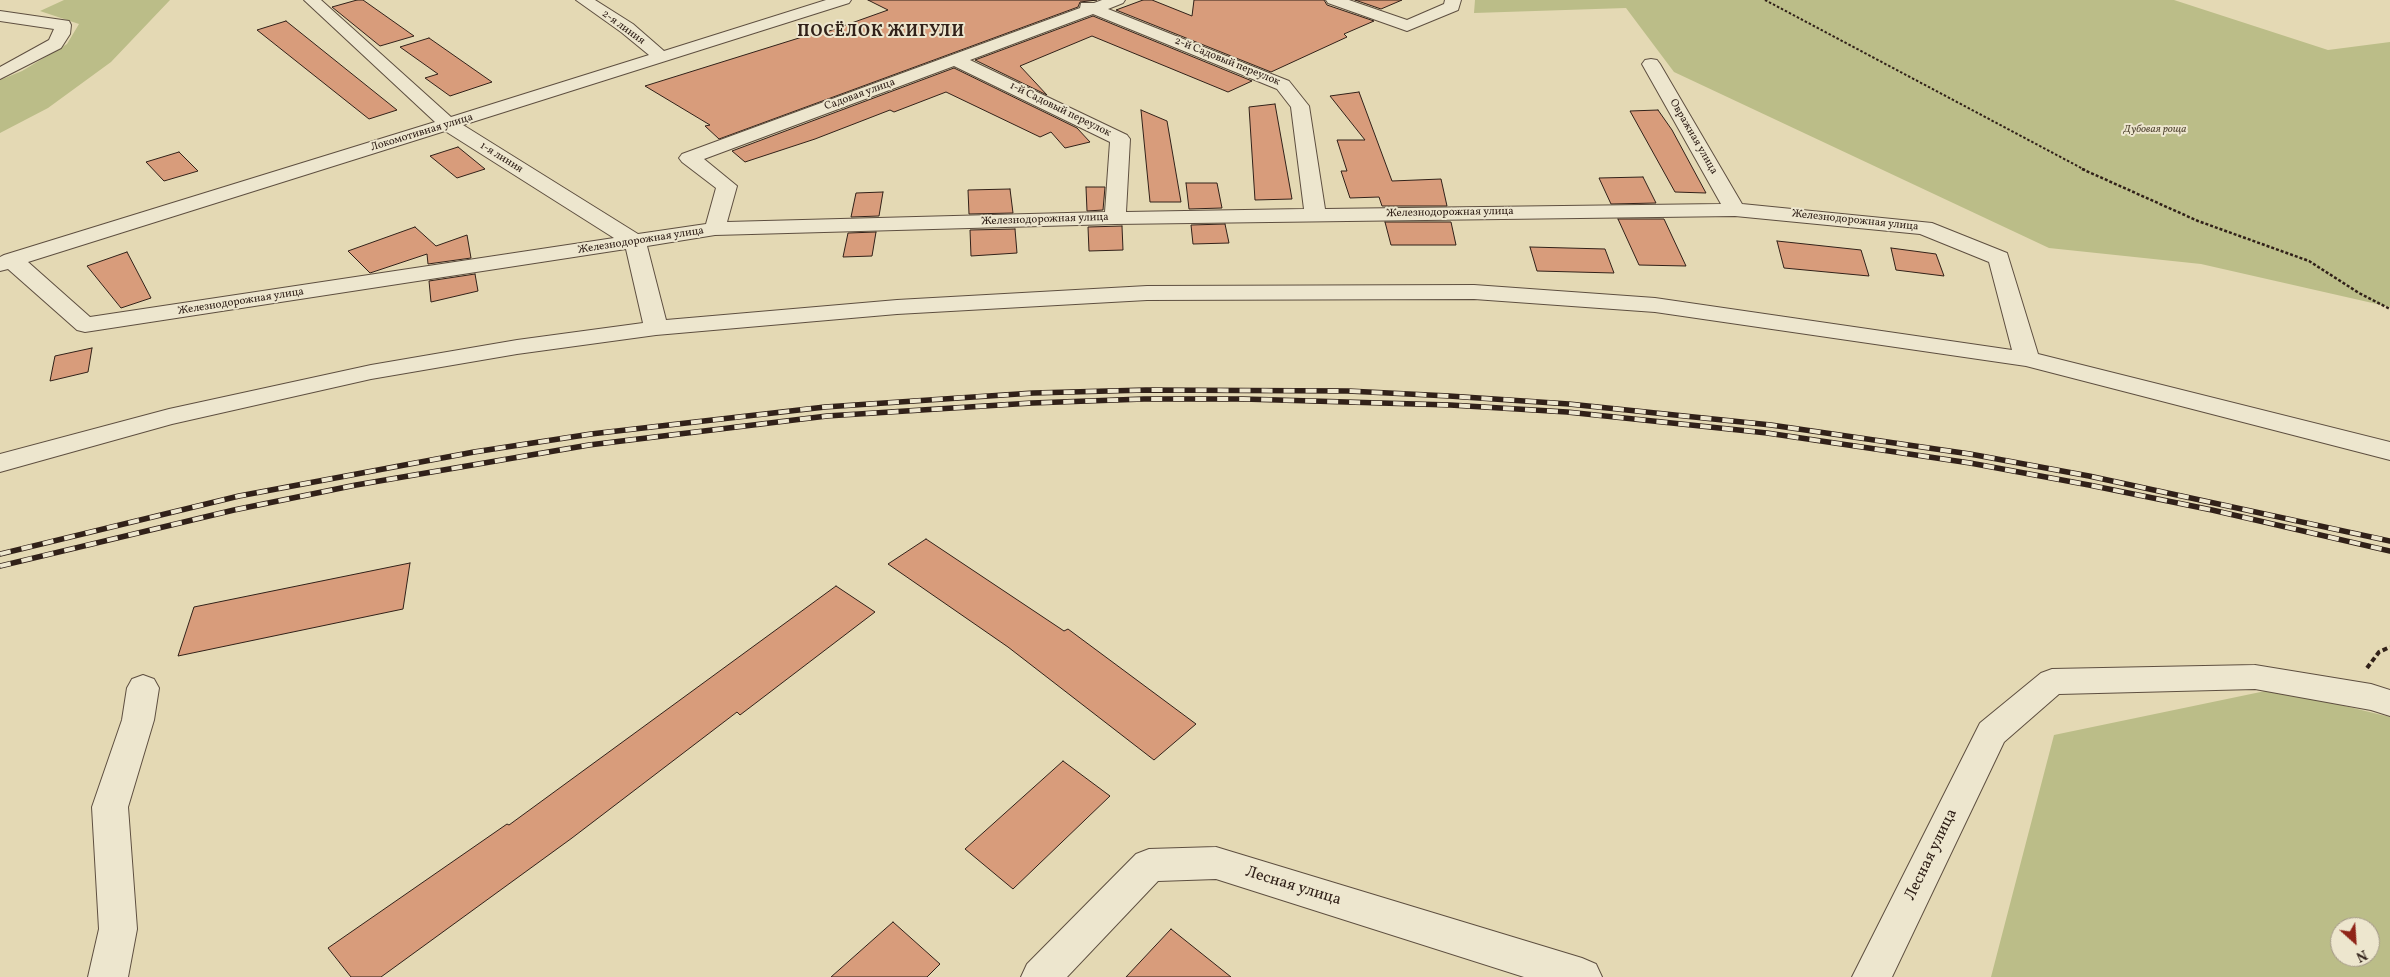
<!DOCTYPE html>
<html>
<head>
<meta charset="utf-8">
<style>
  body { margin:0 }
  #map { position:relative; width:2390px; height:977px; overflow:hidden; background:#e4d9b4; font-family:Vollkorn,serif }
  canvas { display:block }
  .north { position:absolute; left:2330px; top:917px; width:50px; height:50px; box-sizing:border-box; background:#ede6ce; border:1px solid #a29786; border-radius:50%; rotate:154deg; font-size:14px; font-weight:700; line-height:20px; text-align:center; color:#312119 }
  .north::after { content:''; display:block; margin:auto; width:18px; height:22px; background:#8f2418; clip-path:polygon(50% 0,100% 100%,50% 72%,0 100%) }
</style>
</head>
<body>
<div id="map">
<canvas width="2390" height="977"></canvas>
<div class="north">N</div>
</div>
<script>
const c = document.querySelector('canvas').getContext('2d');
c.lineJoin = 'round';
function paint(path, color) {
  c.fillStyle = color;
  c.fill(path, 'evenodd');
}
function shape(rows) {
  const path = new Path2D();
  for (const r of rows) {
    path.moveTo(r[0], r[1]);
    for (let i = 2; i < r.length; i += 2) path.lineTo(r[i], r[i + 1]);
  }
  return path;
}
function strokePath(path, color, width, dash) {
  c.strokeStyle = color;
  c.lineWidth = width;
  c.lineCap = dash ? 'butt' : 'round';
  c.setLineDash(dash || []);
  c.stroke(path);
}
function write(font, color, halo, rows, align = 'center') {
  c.font = font + ' Vollkorn,serif';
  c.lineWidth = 4;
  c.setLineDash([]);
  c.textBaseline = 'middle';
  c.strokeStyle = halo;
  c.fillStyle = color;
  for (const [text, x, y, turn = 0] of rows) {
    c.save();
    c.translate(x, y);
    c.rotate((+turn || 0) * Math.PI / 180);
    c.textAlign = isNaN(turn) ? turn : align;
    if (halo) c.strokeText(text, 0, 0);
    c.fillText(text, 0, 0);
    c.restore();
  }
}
const green = shape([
  [64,0,170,0,111,62,48,108,0,133,0,80,22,71,67,44,79,24,40,11],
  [1475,0,2174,0,2328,50,2390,42,2390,307,2201,264,2049,248,1674,72,1626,8,1474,13],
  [2275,689,2390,717,2390,977,1991,977,2054,735],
  [2340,927,2370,927,2370,957,2340,957]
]);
const building = shape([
  [357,0,363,0,414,36,380,46,332,7,357,0],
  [868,0,1097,0,1080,2,1078,7,719,139,705,126,710,125,645,86,815,33,818,35,888,10,868,0],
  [1143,0,1152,0,1192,16,1194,0,1324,0,1327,5,1374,21,1344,34,1347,37,1271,72,1116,10,1143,0],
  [1355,0,1402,0,1381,9,1355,0],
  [1093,16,1252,81,1228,92,1092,36,1020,66,1047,95,975,60,1093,16],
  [286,21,397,110,369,119,257,30,286,21],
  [429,38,492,82,450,96,425,78,438,74,400,47,429,38],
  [954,68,1077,128,1090,142,1065,148,1051,132,1040,137,946,92,894,112,890,110,815,139,745,162,732,151,954,68],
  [1359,92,1392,181,1441,179,1447,206,1382,206,1379,197,1350,198,1341,171,1347,171,1337,140,1365,140,1330,96,1359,92],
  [1275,104,1292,199,1255,200,1249,107,1275,104],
  [1141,110,1167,121,1181,202,1150,202,1141,110],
  [1658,110,1672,130,1706,193,1675,192,1630,111,1658,110],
  [458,147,485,169,457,178,430,156,458,147],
  [179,152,198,171,164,181,146,162,179,152],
  [1643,177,1656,203,1611,204,1599,178,1643,177],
  [1186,183,1217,183,1222,208,1189,209,1186,183],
  [1086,187,1105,187,1103,210,1087,211,1086,187],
  [1010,189,1013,213,969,214,968,190,1010,189],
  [883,192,879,216,851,217,856,193,883,192],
  [1618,219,1664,219,1686,266,1639,265,1618,219],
  [1385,222,1451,222,1456,245,1391,245,1385,222],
  [1225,224,1229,243,1193,244,1191,225,1225,224],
  [1122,226,1123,250,1089,251,1088,227,1122,226],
  [415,227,436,246,467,235,471,258,428,264,427,254,370,273,348,251,415,227],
  [1015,229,1017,253,971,256,970,230,1015,229],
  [876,232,872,256,843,257,848,233,876,232],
  [1777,241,1861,250,1869,276,1784,268,1777,241],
  [1530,247,1605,249,1614,273,1537,271,1530,247],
  [1891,248,1936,254,1944,276,1896,270,1891,248],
  [127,252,151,298,121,308,87,266,127,252],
  [475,274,478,291,431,302,429,281,475,274],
  [92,348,88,372,50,381,55,356,92,348],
  [926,539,1064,631,1068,629,1196,724,1154,760,1008,647,888,564,926,539],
  [410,563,403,609,178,656,194,607,410,563],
  [836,586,875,612,740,715,737,712,572,838,381,977,351,977,328,948,507,824,509,825,836,586],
  [1063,761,1110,796,1013,889,965,849,1063,761],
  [893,922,940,964,927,977,831,977,893,922],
  [1171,929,1231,977,1126,977,1171,929]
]);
const pathFar2 = shape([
  [1765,0,2085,170]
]);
const pathFar1 = shape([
  [2082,169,2198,221,2309,261,2359,293,2390,309]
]);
const path = shape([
  [2367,668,2379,652,2390,647]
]);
const minor = shape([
  [304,0,321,0,451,117,649,55,621,32,576,0,595,0,633,24,664,51,826,0,851,0,849,3,463,125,638,234,706,224,716,188,682,162,679,158,682,154,1080,8,1081,3,1094,3,1102,0,1125,0,1123,3,1108,9,1289,81,1309,106,1325,209,1721,204,1642,64,1645,60,1651,59,1657,60,1660,64,1742,204,1932,223,2007,253,2038,354,2390,442,2390,460,2026,366,1655,312,1474,299,1147,300,897,314,656,335,517,354,371,379,172,424,0,472,0,454,169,409,371,365,517,340,643,323,626,249,85,332,77,330,8,269,0,271,0,257,4,255,435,122,304,0],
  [1093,14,1277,89,1291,107,1304,209,1126,212,1130,139,1127,135,970,60,1093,14],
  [954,66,1110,142,1105,212,727,222,737,186,704,159,954,66],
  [445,131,614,238,90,317,28,262,445,131],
  [1735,216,1920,234,1989,262,2012,350,1655,298,1474,285,1147,286,897,300,666,320,647,246,715,235,1115,224,1735,216],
  [1326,0,1349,0,1407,20,1444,4,1445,0,1461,0,1458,10,1407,31,1328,3,1326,0],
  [0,11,69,21,71,25,70,34,61,48,0,79,0,67,49,40,54,29,0,21,0,11],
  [2255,665,2371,684,2390,690,2390,716,2371,710,2255,689,2059,694,2004,742,1892,977,1852,977,1980,723,2041,673,2052,669,2255,665],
  [143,675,154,679,159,688,154,720,128,807,137,929,128,977,88,977,99,929,92,807,122,720,127,688,132,679,143,675],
  [1216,847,1582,958,1596,964,1602,977,1524,977,1216,879,1158,881,1067,977,1021,977,1027,964,1136,854,1149,849,1216,847]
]);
const rail = shape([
  [0,554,239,496,474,452,591,434,825,407,1033,393,1146,390,1348,391,1449,396,1569,404,1771,425,1970,454,2089,476,2390,541],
  [0,566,234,510,356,485,589,445,827,416,1032,403,1144,399,1243,399,1450,405,1567,412,1767,433,1970,463,2089,485,2212,510,2390,551]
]);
const farStreetnames = [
  ["2-я линия",623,28,36],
  ["2-й Садовый переулок",1227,62,22],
  ["Садовая улица",860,95,-20],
  ["1-й Садовый переулок",1060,110,26],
  ["Локомотивная улица",422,133,-17],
  ["Овражная улица",1693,137,60],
  ["1-я линия",501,158,32],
  ["Железнодорожная улица",1450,213,-1],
  ["Железнодорожная улица",1045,220,-2],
  ["Железнодорожная улица",1855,221,6],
  ["Железнодорожная улица",641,241,-9],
  ["Железнодорожная улица",241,302,-9]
];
const farParknames = [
  ["Дубовая роща",2155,130]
];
const farDistrictnames = [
  ["ПОСЁЛОК ЖИГУЛИ",881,33]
];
const nearStreetnames = [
  ["Лесная улица",1932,855,-64],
  ["Лесная улица",1293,887,17]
];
paint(green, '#bbbd88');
paint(building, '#d89c7b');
strokePath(building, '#312119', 1);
strokePath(minor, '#5e4f40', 2);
strokePath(pathFar2, '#312119', 2, [2.5, 2]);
strokePath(pathFar1, '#312119', 2.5, [3, 2]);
strokePath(path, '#312119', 4, [5, 3]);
paint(minor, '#ede6ce');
strokePath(rail, '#312119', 5.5);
strokePath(rail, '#ede6ce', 4, [11]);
write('11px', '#312119', '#ede6ce', farStreetnames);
write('italic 11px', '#544835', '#ede6ce', farParknames);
c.letterSpacing = '1px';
write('bold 16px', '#312119', '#ede6ce', farDistrictnames);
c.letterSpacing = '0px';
write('16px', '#312119', '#ede6ce', nearStreetnames);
</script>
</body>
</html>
